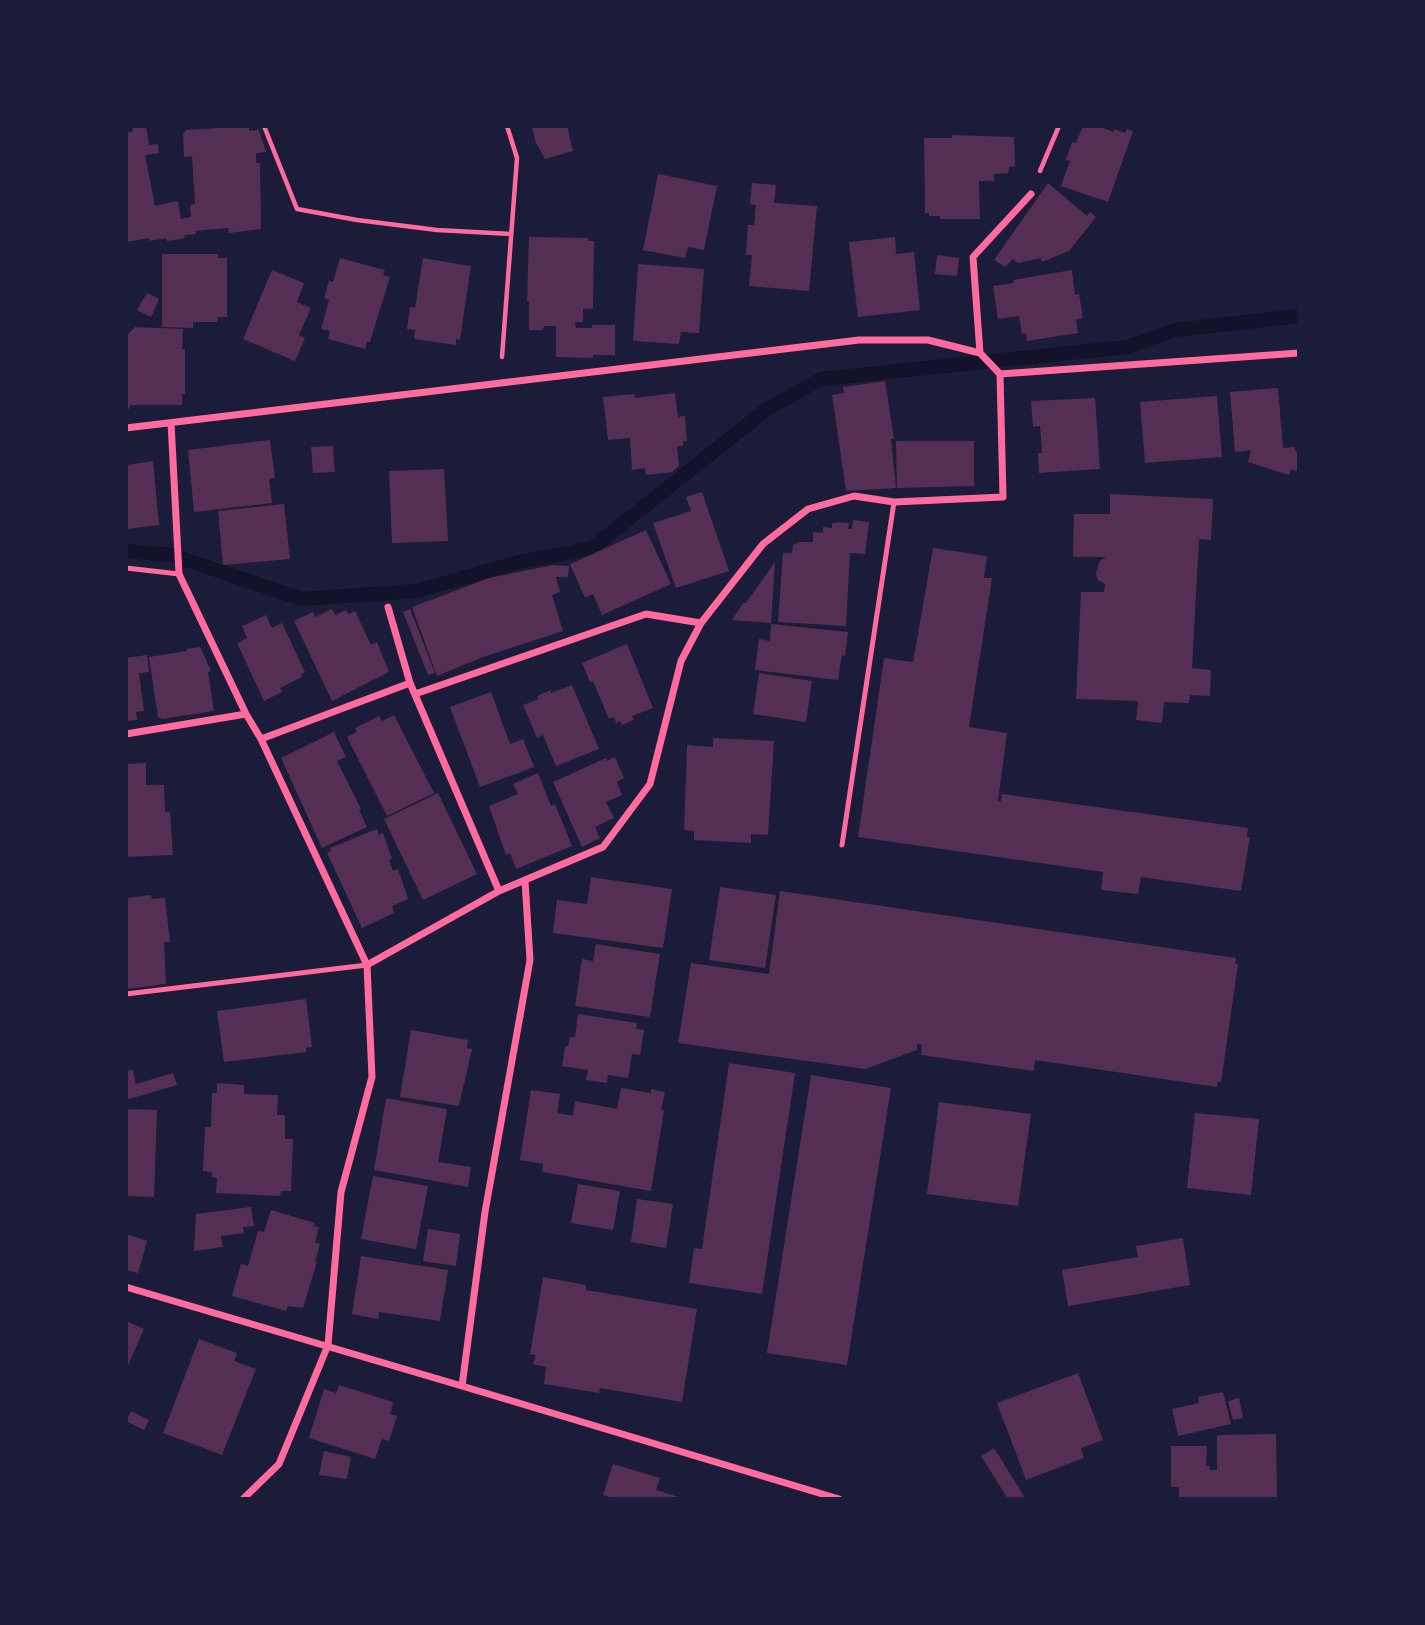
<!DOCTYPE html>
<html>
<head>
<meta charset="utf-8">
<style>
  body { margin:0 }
  #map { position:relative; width:1425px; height:1625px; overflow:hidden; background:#1b1b3a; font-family:Merriweather,serif }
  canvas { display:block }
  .frame { position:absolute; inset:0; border:128px solid #1b1b3a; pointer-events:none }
</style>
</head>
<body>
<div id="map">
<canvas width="1425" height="1625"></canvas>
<div class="frame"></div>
</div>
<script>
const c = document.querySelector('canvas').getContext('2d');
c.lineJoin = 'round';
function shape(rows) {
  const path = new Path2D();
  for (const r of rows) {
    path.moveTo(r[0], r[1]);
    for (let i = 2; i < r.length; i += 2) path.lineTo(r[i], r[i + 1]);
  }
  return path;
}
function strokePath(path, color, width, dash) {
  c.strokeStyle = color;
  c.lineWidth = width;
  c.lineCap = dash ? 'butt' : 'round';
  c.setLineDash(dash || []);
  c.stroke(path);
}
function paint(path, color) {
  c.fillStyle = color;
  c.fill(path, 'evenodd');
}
const stream = shape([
  [126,551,172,555,302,599,417,591,519,562,592,548,767,409,821,379,1127,347,1175,330,1299,316]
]);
const building = shape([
  [146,126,149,145,158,144,159,153,145,155,155,206,178,201,181,219,191,217,190,205,195,204,192,156,184,157,183,134,186,130,249,126,249,131,259,130,266,152,256,153,256,163,260,163,261,229,229,233,228,228,195,231,196,234,184,235,185,238,167,241,166,238,149,241,149,238,127,242,126,133,133,131,132,127],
  [532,126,567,126,573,151,545,159,535,141],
  [1083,126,1098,126,1114,132,1114,129,1125,133,1127,129,1133,131,1108,202,1061,186,1070,161,1066,160,1072,142,1076,143],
  [952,135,1014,137,1015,166,1009,167,1008,173,994,174,994,181,979,181,980,219,940,219,940,216,929,216,929,213,925,213,924,138,952,138],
  [658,174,717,186,704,250,688,247,685,258,643,250],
  [752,183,776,185,774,203,817,206,809,291,749,286,752,255,746,255,748,225,754,225,756,205,750,204],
  [1048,183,1087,216,1090,212,1096,217,1069,251,1042,262,1041,258,1018,263,1013,259,1005,267,994,260],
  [529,237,588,238,588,241,594,241,593,309,583,309,583,322,575,322,576,328,592,328,592,325,615,325,615,355,593,355,593,358,556,357,556,326,544,326,543,330,529,330,529,302,527,301],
  [895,237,896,254,914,252,920,310,858,317,849,242],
  [162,254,218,254,218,258,227,258,227,317,218,317,217,322,193,322,193,328,162,327],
  [937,255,959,258,957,276,935,274],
  [340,258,385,270,383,275,390,277,370,342,367,342,365,349,328,339,330,331,321,329,329,300,324,298,329,281,333,282],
  [423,258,471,266,460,340,456,339,456,345,414,339,415,330,407,329,410,307,415,308],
  [638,264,704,269,699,333,681,332,679,344,633,341],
  [272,270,304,283,297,302,311,308,299,335,305,338,295,361,243,339],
  [1072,270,1075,295,1079,294,1083,318,1076,320,1078,333,1027,341,1026,333,1022,334,1019,316,998,319,993,286,1014,283,1013,280],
  [147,293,159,299,151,317,137,310],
  [135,327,183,329,182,349,185,349,185,394,182,394,182,405,130,405,129,409,126,409,126,336],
  [885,381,894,439,891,439,896,488,846,491,832,395,844,393,843,387],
  [1278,388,1283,448,1294,447,1299,456,1299,472,1291,469,1289,475,1248,462,1251,450,1235,452,1230,392],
  [675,393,678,417,685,416,687,441,683,441,683,446,677,446,679,466,672,472,646,475,645,468,632,470,630,438,608,440,603,397,634,394,635,398],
  [1217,396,1222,457,1145,463,1140,402],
  [1095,398,1100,469,1039,473,1038,453,1042,453,1040,426,1033,427,1031,401],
  [270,440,275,478,269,479,272,503,194,512,188,450],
  [896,441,974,441,974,486,897,488],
  [333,446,335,472,313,473,311,447],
  [153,461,159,525,126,529,126,465],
  [444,469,448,541,392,543,389,471],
  [702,492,729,571,676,588,653,523,691,511,686,497],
  [1110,494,1213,499,1211,540,1199,539,1192,668,1211,670,1210,696,1190,695,1189,703,1164,702,1162,723,1136,720,1138,701,1076,699,1081,592,1104,592,1105,584,1098,580,1096,573,1100,561,1106,557,1073,557,1074,514,1110,514],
  [284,504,290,559,223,565,218,511],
  [853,520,869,522,865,554,850,553,846,626,778,622,783,553,792,553,793,545,800,542,813,542,813,532,823,533,823,527,832,528,832,524,838,522,849,523,848,529,852,529],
  [646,530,671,584,602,615,593,594,585,598,570,564],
  [933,548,987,556,984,578,992,578,969,727,1007,733,998,801,1001,801,1002,794,1248,828,1247,837,1250,837,1241,891,1141,877,1138,894,1101,890,1103,872,858,837,884,658,913,662],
  [775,562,771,623,732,620,743,603,746,603],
  [553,565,569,566,568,577,556,577,560,592,552,595,563,631,483,657,437,676,412,607,489,578],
  [332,609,335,615,346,610,348,614,355,611,371,645,377,642,389,672,332,701,294,621,313,612,315,617],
  [410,609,435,673,428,675,403,612],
  [266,615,272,628,282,623,305,672,301,674,302,677,280,688,282,692,264,701,237,643,247,638,242,626],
  [771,624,848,632,845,656,842,655,838,680,755,670,759,639,770,641],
  [627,644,653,708,632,716,634,720,622,725,620,721,616,723,614,717,609,719,593,681,590,682,582,663],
  [200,647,211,671,208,672,214,711,162,719,158,717,149,657,187,651,186,649],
  [147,655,149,672,139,673,144,711,136,712,137,720,126,721,126,658],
  [759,673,812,681,806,722,753,714],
  [572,685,599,749,556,766,543,735,537,738,523,705,539,699,537,696,551,690,551,693],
  [491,692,510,744,523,739,534,767,480,787,450,707],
  [394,715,434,793,387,816,347,737,357,732,355,728,379,716,382,721],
  [334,732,346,757,337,761,361,809,359,810,367,827,322,848,281,758],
  [713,738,774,741,768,835,751,834,751,843,694,840,694,831,684,830,687,745,713,747],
  [615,757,624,778,617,782,622,795,606,802,614,818,595,827,600,838,582,847,553,782,606,758,607,761],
  [146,763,146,785,164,785,165,812,170,812,173,855,126,857,126,764],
  [538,773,551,806,555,804,572,846,516,869,510,853,506,855,489,806,518,794,513,784],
  [438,793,477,874,423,900,384,819],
  [377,829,379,835,383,833,392,859,389,860,393,871,398,869,408,899,392,906,394,913,362,928,327,853,331,851,330,848],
  [591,877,672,889,663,948,553,933,557,900,587,904],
  [720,887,776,895,765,968,709,960],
  [780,891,1236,958,1235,964,1238,964,1221,1082,1218,1082,1217,1087,1035,1060,1034,1071,921,1055,922,1045,917,1044,917,1050,865,1069,678,1043,691,963,769,974],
  [151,895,152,899,165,898,170,942,164,942,166,984,126,989,126,898],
  [596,944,660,954,650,1017,575,1006,582,959,593,961],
  [306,999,312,1047,306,1048,306,1052,224,1062,217,1011],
  [578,1014,637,1023,636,1029,644,1030,640,1055,632,1054,628,1078,608,1075,607,1083,586,1080,588,1070,562,1066,565,1046,568,1046,570,1037,575,1037],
  [411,1030,468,1040,467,1048,472,1049,459,1106,400,1097],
  [729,1063,795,1073,762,1294,689,1283,694,1248,702,1249],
  [133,1070,136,1084,173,1073,177,1085,126,1100,126,1071],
  [811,1075,891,1088,847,1365,767,1353],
  [217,1083,244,1085,244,1094,278,1095,277,1115,285,1115,285,1139,293,1139,291,1191,281,1191,280,1196,216,1193,217,1178,212,1177,212,1172,203,1171,205,1127,211,1127,212,1093,217,1093],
  [621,1088,651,1093,651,1089,665,1092,661,1110,664,1110,651,1191,542,1172,543,1164,520,1160,531,1090,560,1094,557,1113,573,1116,575,1101,617,1109],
  [386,1098,447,1109,438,1162,471,1167,468,1187,374,1170],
  [939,1102,1031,1114,1018,1206,927,1194],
  [126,1109,157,1110,154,1197,126,1196],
  [1195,1113,1259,1119,1251,1195,1187,1188],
  [373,1176,428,1186,416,1249,361,1239],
  [578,1184,620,1191,613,1230,571,1223],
  [637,1199,673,1204,666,1248,631,1242],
  [251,1207,254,1226,243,1227,244,1233,221,1236,223,1247,194,1251,196,1214],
  [271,1210,315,1223,314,1226,319,1227,315,1242,320,1244,315,1261,317,1262,303,1308,288,1306,286,1311,232,1296,241,1264,248,1266,258,1231,264,1232],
  [428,1229,460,1234,456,1266,423,1261],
  [126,1234,147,1241,138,1273,126,1270],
  [1183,1238,1190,1285,1068,1306,1062,1270,1138,1257,1136,1246],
  [361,1256,448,1270,440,1321,379,1312,378,1319,352,1314],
  [543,1277,586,1285,586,1290,697,1309,682,1402,600,1388,599,1393,544,1384,546,1367,533,1364,536,1355,530,1354],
  [126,1321,144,1329,126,1370],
  [199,1339,237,1353,234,1361,256,1369,222,1455,163,1433],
  [1078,1373,1103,1440,1081,1448,1084,1458,1026,1480,997,1403],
  [339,1385,393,1402,390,1414,397,1416,389,1441,382,1439,375,1459,309,1438,324,1389,336,1393],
  [1223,1392,1231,1424,1178,1436,1172,1409,1199,1403,1198,1397],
  [1239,1398,1243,1418,1233,1420,1228,1401],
  [131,1411,149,1420,144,1430,126,1421],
  [1276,1434,1277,1499,1179,1499,1179,1487,1171,1487,1171,1446,1207,1446,1206,1466,1210,1466,1210,1470,1217,1470,1217,1435],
  [994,1448,1026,1499,1008,1499,981,1456],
  [324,1451,351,1457,347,1479,319,1475],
  [613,1464,660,1478,656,1490,685,1499,616,1499,603,1495]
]);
const path = shape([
  [264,126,297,209,357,220,437,230,511,234],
  [1040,171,1059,126],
  [502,357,517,158,507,126]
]);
const service = shape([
  [126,568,179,574],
  [842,845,894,502],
  [126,994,367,965]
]);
const minor = shape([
  [980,353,973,257,1031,194],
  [1000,374,1299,353],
  [171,423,179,574,246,714,261,739,367,965,372,1077,341,1192,328,1345,279,1464,243,1499],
  [126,428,859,340,928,340,980,353,1000,374,1003,497,894,502,854,496,808,509,763,544,701,623,681,661,650,784,603,847,499,891,367,965],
  [388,607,410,683,499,891],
  [415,694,646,614,701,623],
  [126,734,246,714],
  [261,739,410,683],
  [525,881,530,960,485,1212,462,1386,839,1499],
  [126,1287,462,1386]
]);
strokePath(stream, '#12122b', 14);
paint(building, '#542f53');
strokePath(path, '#ff6b9d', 4.5);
strokePath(service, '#ff6b9d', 5);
strokePath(minor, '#ff6b9d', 7);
</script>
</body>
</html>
